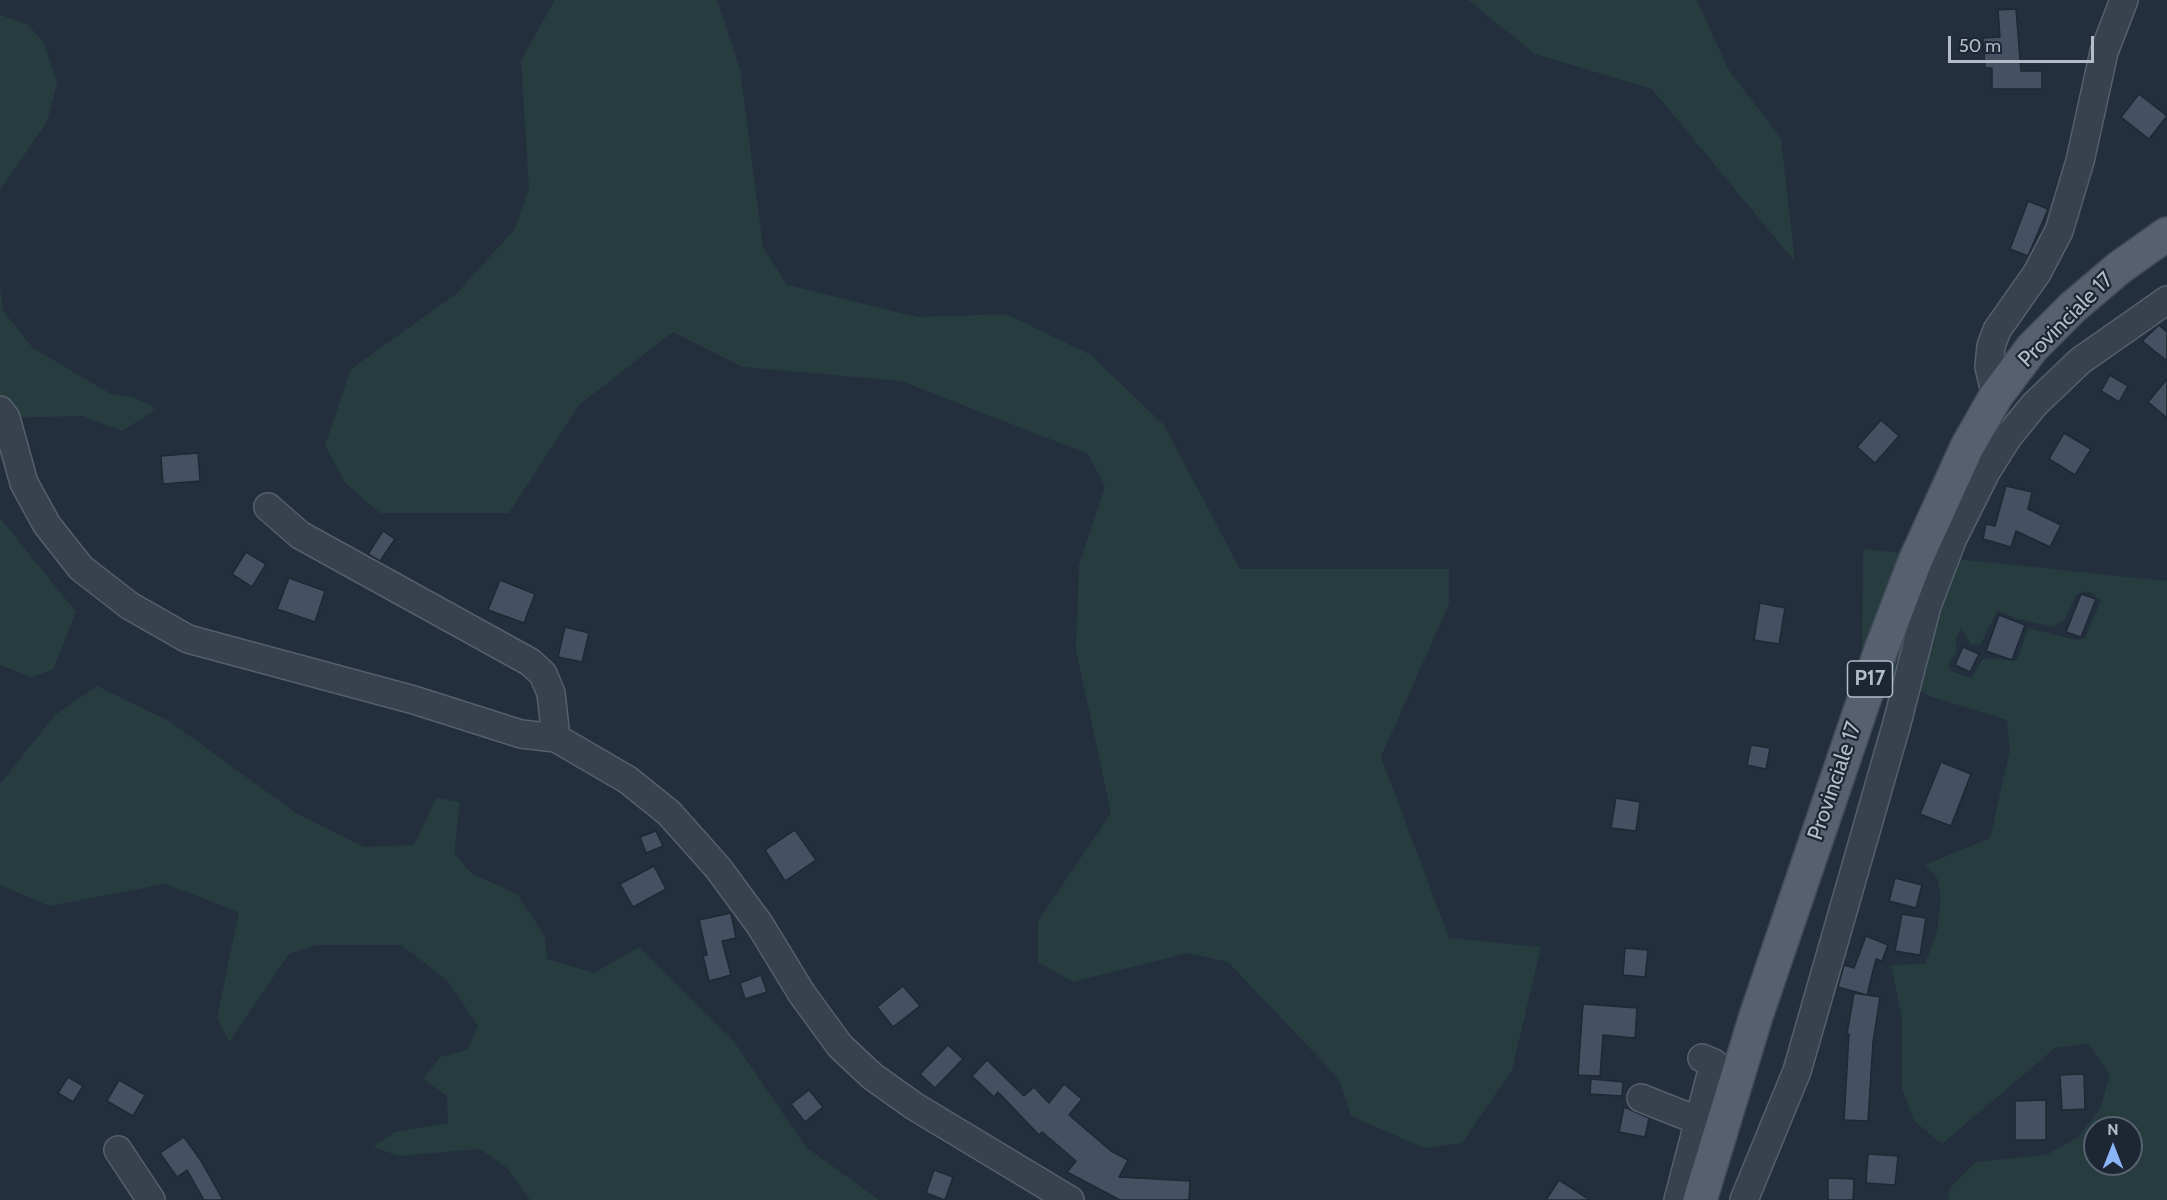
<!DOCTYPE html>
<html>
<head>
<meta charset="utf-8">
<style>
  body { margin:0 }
  #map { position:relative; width:2167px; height:1200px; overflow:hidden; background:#242f3e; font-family:Cabin,sans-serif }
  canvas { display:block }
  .north { position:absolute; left:2083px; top:1116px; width:60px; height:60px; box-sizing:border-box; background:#1d2633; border:2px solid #59626f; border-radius:50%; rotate:0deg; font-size:16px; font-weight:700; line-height:24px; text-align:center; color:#b4bcc9 }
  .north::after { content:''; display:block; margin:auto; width:21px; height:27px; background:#8ab4f8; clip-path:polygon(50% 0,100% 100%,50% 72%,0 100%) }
  .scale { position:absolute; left:1948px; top:36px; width:146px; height:27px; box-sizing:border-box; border:3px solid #b4bcc9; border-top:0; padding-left:8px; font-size:18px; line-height:21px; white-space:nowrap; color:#b4bcc9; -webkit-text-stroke:4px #1d2633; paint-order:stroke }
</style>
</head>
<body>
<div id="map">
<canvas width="2167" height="1200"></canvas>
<div class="north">N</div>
<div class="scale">50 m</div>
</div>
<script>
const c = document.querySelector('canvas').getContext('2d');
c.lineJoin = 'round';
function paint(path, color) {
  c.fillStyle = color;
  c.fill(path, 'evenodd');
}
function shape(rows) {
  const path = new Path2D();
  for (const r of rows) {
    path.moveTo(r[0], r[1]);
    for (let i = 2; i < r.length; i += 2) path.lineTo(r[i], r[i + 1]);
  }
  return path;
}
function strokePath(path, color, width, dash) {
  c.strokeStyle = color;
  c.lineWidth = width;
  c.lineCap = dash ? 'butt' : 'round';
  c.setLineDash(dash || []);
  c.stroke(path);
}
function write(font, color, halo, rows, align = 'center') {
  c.font = font + ' Cabin,sans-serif';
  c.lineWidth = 4.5;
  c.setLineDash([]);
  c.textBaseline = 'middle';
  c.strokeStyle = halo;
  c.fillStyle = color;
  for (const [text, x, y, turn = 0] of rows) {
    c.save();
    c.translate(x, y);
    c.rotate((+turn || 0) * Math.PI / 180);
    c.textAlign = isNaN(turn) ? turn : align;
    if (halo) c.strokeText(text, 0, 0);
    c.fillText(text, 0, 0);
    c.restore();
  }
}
const green = shape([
  [555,0,717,0,740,69,763,247,787,285,918,317,1006,314,1091,355,1164,425,1240,569,1449,569,1449,604,1381,757,1449,938,1541,947,1512,1070,1462,1143,1424,1148,1351,1116,1339,1079,1228,962,1187,953,1073,982,1038,962,1038,921,1111,813,1076,650,1079,565,1105,486,1088,454,901,381,743,367,673,332,579,405,509,513,380,513,345,483,325,445,351,369,456,294,515,229,529,188,521,60],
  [1468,0,1697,0,1728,69,1781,139,1795,262,1652,89,1535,54],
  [0,15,27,24,43,41,57,82,47,122,0,190],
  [0,286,3,311,33,348,111,394,133,397,157,409,122,431,83,416,5,418,0,424],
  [0,518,76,612,53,670,31,677,0,665],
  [1863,549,2167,581,2167,1200,1948,1200,1950,1188,1976,1162,2046,1155,2078,1137,2100,1109,2110,1075,2089,1044,2055,1048,1942,1144,1914,1121,1902,1089,1902,1017,1891,965,1925,964,1937,932,1941,896,1937,878,1925,865,1990,838,2010,750,2007,720,1929,696,1862,658],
  [2088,591,2101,600,2085,638,2077,640,2028,628,2017,661,1995,658,1982,660,1971,678,1953,672,1948,665,1957,650,1955,641,1961,628,1971,644,1980,645,1998,610,2014,618,2054,627,2065,619,2077,594],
  [2095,1128,2131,1128,2131,1164,2095,1164],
  [97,686,169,721,296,813,364,847,414,845,436,798,460,802,454,853,471,873,517,894,545,936,547,959,594,973,639,947,732,1039,806,1147,879,1200,530,1200,506,1167,480,1149,399,1156,373,1147,395,1132,448,1123,447,1096,423,1079,440,1057,467,1050,478,1026,447,980,401,945,316,945,289,954,229,1042,217,1018,239,912,165,884,49,906,0,885,0,784,55,715]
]);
const building = shape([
  [2016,9,2021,71,2042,71,2042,89,1992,89,1992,68,1985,68,1983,38,2000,37,1998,10,2016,9],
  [2139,94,2167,116,2149,139,2121,117,2139,94],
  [2028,201,2048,209,2028,256,2010,249,2028,201],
  [2159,325,2167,332,2167,361,2142,341,2159,325],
  [2110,375,2128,386,2119,402,2101,391,2110,375],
  [2167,379,2167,418,2148,402,2167,379],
  [1881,420,1899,436,1875,463,1857,447,1881,420],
  [2064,433,2091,449,2075,475,2049,459,2064,433],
  [198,453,200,481,163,484,161,456,198,453],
  [2006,486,2032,492,2028,509,2061,525,2050,547,2016,531,2011,547,1983,539,1986,524,1995,526,2006,486],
  [383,531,395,539,380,561,368,554,383,531],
  [246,552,266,564,252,587,232,574,246,552],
  [289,578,325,591,315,622,277,609,289,578],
  [500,580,535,594,524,623,488,610,500,580],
  [2081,594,2096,599,2081,637,2066,632,2081,594],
  [1760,603,1785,608,1779,644,1754,640,1760,603],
  [1999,615,2025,625,2012,660,1986,651,1999,615],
  [565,627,589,633,582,662,558,657,565,627],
  [1963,647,1979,654,1970,672,1955,665,1963,647],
  [1751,745,1770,748,1766,769,1747,765,1751,745],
  [1941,762,1971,774,1951,826,1920,814,1941,762],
  [1616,798,1640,802,1636,831,1611,828,1616,798],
  [795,830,816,860,785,881,765,850,795,830],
  [656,831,663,846,646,853,640,837,656,831],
  [654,866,666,889,633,907,620,884,654,866],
  [1895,878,1922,885,1916,908,1889,901,1895,878],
  [731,913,736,938,722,941,731,975,709,981,703,956,707,955,699,920,731,913],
  [1902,914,1926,918,1920,955,1895,951,1902,914],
  [1866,936,1888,945,1882,961,1876,959,1867,995,1838,987,1844,965,1854,968,1866,936],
  [1625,948,1648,950,1645,977,1623,975,1625,948],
  [761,975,767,992,745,999,740,983,761,975],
  [903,986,920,1006,893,1027,877,1007,903,986],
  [1854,993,1880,997,1873,1042,1868,1121,1844,1120,1849,1034,1847,1034,1854,993],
  [1583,1004,1637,1008,1635,1038,1603,1035,1600,1076,1578,1075,1583,1004],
  [948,1045,963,1059,935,1088,920,1074,948,1045],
  [987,1060,1024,1096,1034,1087,1049,1103,1064,1084,1082,1099,1069,1115,1111,1151,1128,1160,1119,1177,1190,1181,1189,1200,1120,1200,1067,1172,1076,1161,1042,1132,1039,1135,998,1092,994,1097,972,1076,987,1060],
  [2084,1074,2085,1109,2062,1110,2060,1075,2084,1074],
  [68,1077,83,1086,73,1102,58,1093,68,1077],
  [1591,1079,1623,1082,1622,1096,1590,1094,1591,1079],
  [119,1080,145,1095,133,1116,107,1101,119,1080],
  [809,1090,823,1107,805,1122,791,1104,809,1090],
  [2046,1100,2046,1140,2015,1140,2015,1101,2046,1100],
  [1624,1107,1649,1118,1645,1137,1619,1132,1624,1107],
  [184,1137,201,1161,223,1200,204,1200,187,1170,177,1177,160,1153,184,1137],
  [1868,1154,1898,1156,1895,1185,1866,1183,1868,1154],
  [934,1170,953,1177,945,1200,926,1193,934,1170],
  [1828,1178,1854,1179,1853,1200,1828,1200,1828,1178],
  [1559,1180,1590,1200,1546,1200,1559,1180]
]);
const minor = shape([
  [1996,396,1989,367,1991,346,1997,330,2037,273,2059,231,2080,161,2104,52,2124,0],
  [0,410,6,418,24,483,47,525,81,568,130,606,188,639,414,700,521,734,556,738,628,780,669,813,718,868,760,925,802,994,840,1046,872,1076,914,1106,1070,1200],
  [268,507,300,535,530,662,543,674,551,693,556,738],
  [1641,1098,1699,1121],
  [118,1150,151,1200],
  [1678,1200,1714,1063,1702,1058],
  [1744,1200,1797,1071,1897,723,1927,606,1953,538,1986,472,2008,437,2034,405,2080,361,2167,300]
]);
const major = shape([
  [1700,1200,1756,1016,1881,650,1915,561,1967,447,1996,396,2032,348,2073,307,2119,268,2167,234]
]);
const shields = [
  [1870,679,45]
];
const shieldNames = [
  ["P17",1870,679]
];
const streetNames = [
  ["Provinciale 17",2066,320,-45],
  ["Provinciale 17",1835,781,-71]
];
paint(green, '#263c3f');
paint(building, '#455162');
strokePath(building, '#1f2835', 1.5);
strokePath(minor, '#565f6c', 30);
strokePath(major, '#414a57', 36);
strokePath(minor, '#38414e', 27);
strokePath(major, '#56606e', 33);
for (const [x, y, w] of shields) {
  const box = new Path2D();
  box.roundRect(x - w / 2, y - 18, w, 36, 4.5);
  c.fillStyle = '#1d2633';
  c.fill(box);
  strokePath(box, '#b4bcc9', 1.5);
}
write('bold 21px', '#b4bcc9', null, shieldNames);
write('22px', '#b4bcc9', '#1d2633', streetNames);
</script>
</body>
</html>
